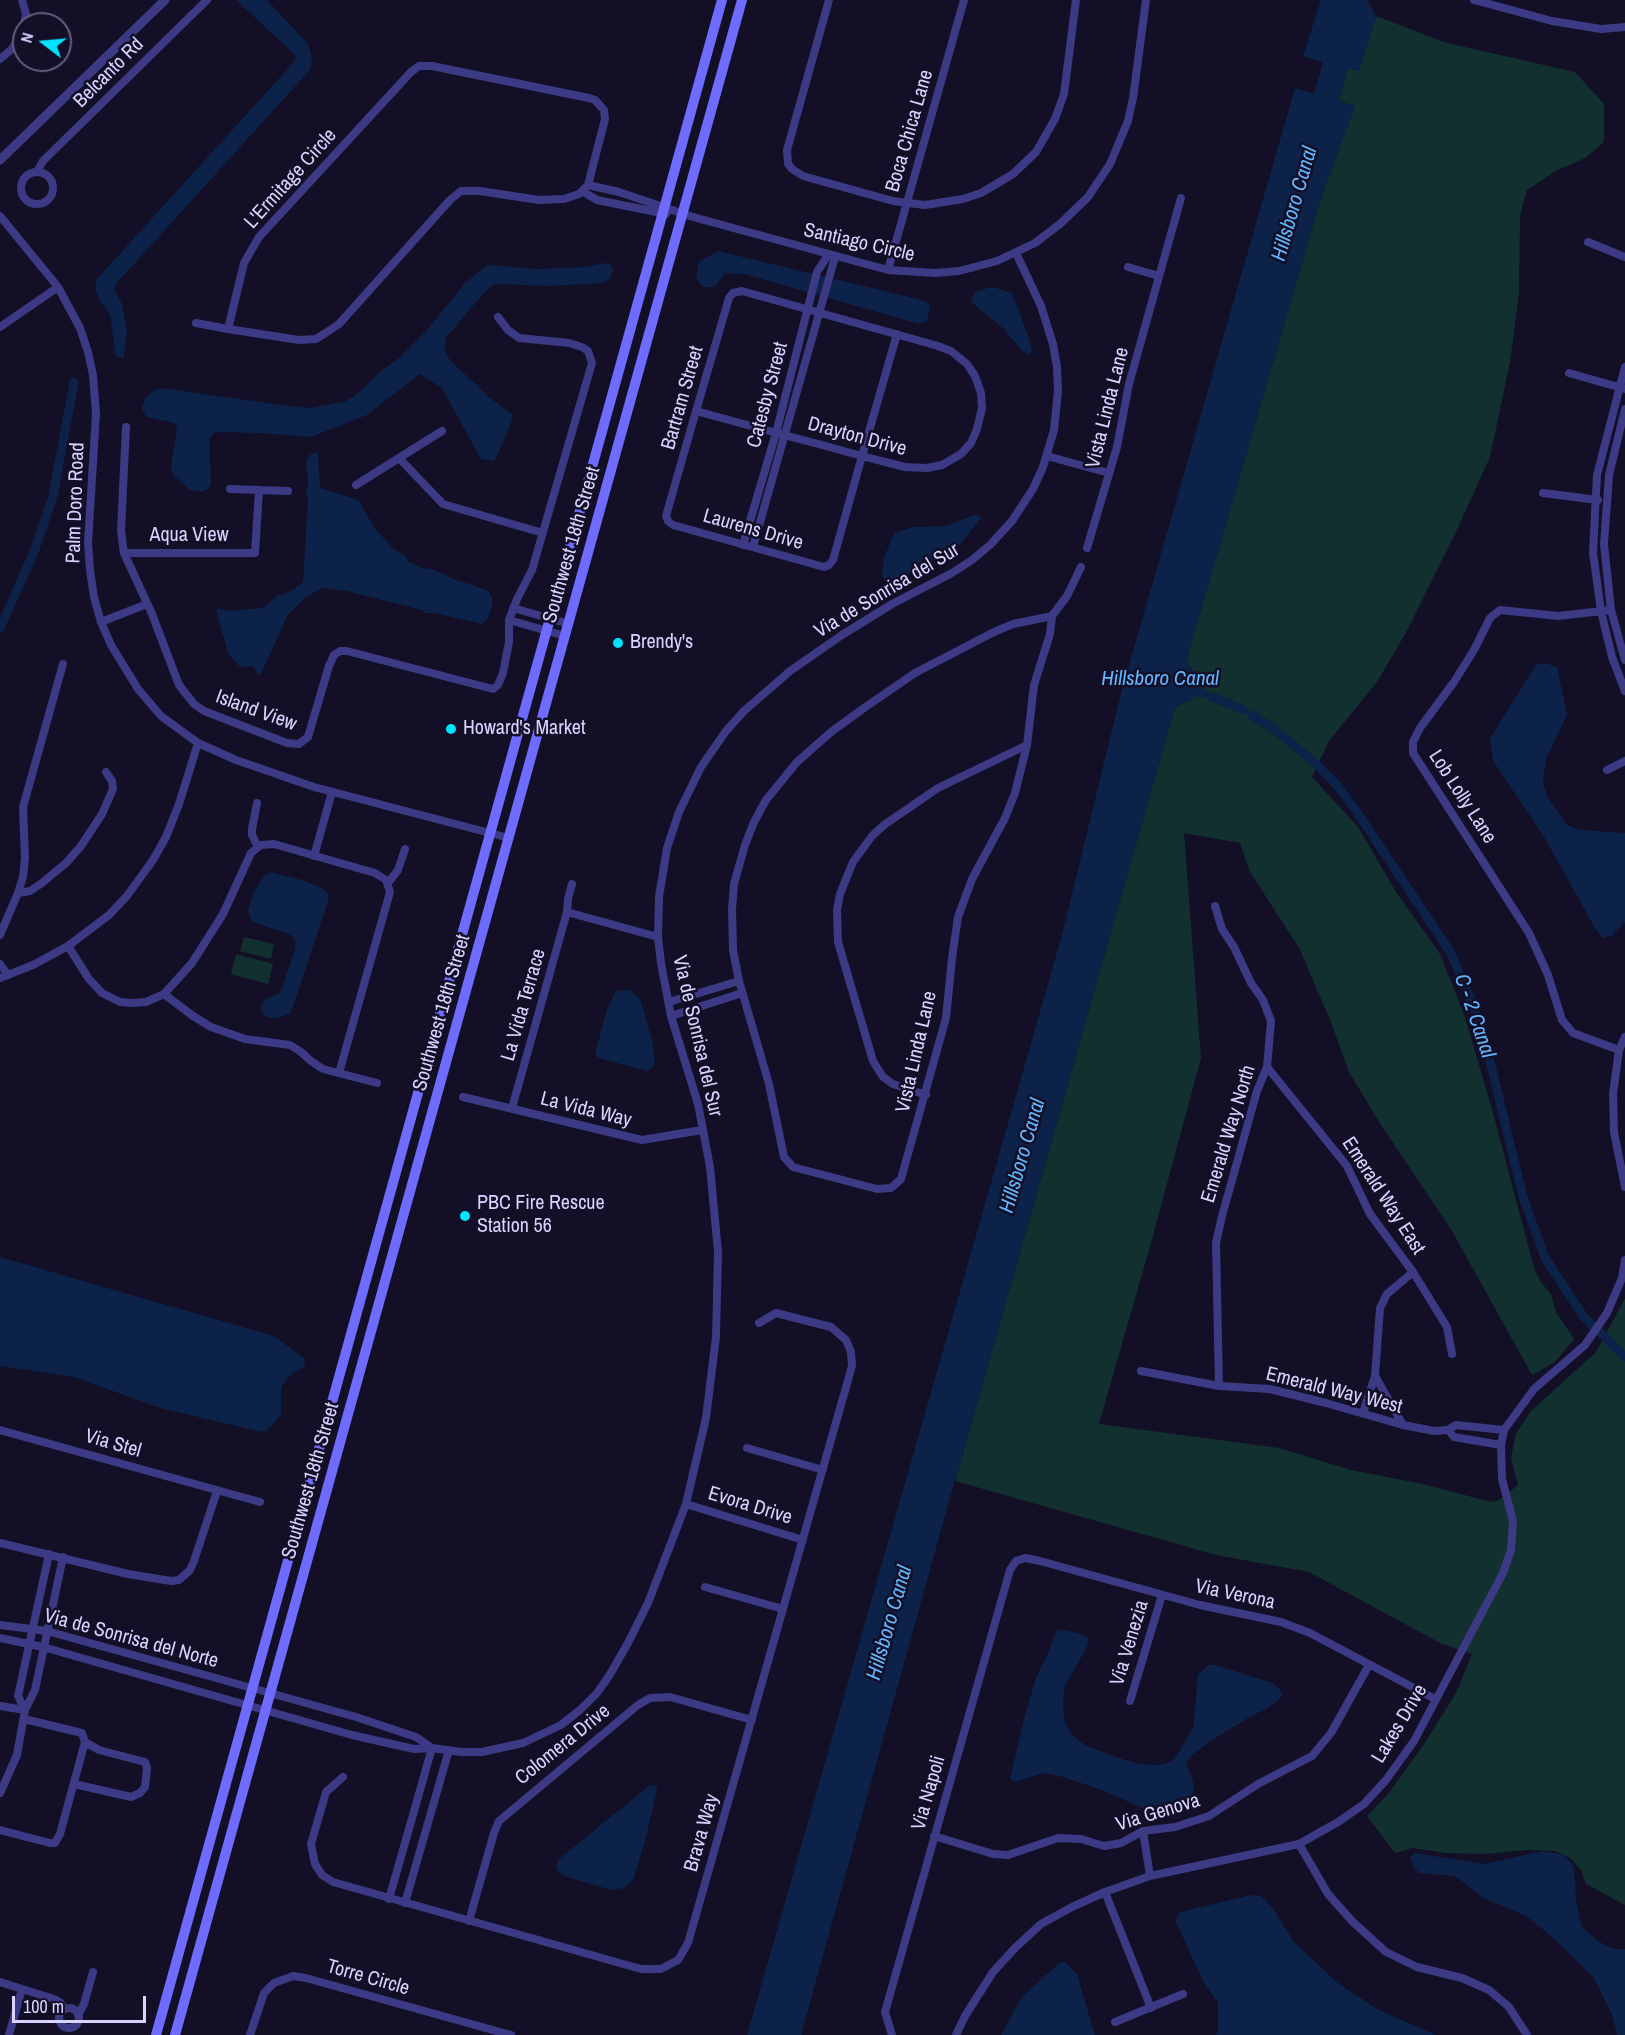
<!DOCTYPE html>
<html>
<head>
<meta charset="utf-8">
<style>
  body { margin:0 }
  #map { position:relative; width:1625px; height:2035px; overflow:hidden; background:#130f26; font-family:"Archivo Narrow",sans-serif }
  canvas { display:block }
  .north { position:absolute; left:12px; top:12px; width:60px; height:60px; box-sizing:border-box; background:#130f26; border:2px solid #625e7d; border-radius:50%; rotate:286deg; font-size:16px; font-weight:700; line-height:24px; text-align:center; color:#d9d4ff }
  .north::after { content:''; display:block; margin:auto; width:21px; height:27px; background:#00e5ff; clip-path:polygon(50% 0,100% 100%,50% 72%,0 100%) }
  .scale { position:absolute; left:12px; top:1996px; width:134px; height:27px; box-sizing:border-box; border:3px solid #d9d4ff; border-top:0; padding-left:8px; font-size:18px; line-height:21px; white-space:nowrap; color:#d9d4ff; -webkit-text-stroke:4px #130f26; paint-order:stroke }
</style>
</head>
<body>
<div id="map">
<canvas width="1625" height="2035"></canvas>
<div class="north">N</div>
<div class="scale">100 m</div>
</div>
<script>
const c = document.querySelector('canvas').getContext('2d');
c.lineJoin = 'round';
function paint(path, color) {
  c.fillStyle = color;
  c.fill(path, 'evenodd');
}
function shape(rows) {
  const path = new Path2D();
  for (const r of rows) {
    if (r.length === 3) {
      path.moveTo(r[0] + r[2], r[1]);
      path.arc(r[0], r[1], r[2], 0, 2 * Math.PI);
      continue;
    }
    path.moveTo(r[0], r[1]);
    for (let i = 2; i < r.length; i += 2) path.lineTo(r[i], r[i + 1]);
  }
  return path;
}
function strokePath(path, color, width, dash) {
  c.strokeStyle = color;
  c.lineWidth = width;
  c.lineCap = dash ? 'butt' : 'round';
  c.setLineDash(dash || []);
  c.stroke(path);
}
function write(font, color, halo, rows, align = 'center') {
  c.font = font + ' "Archivo Narrow",sans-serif';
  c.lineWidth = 5;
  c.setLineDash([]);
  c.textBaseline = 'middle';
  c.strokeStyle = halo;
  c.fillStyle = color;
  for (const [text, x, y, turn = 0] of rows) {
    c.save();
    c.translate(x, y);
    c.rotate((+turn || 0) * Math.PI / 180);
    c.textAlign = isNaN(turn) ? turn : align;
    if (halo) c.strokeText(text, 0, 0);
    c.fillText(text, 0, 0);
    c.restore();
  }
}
const green = shape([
  [1376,16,1447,43,1575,72,1604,104,1604,142,1585,158,1556,171,1527,190,1520,216,1519,293,1510,362,1490,457,1456,532,1408,629,1377,682,1329,741,1312,777,1358,827,1396,892,1440,954,1464,1014,1492,1109,1534,1268,1540,1281,1551,1294,1556,1312,1574,1339,1555,1362,1532,1375,1452,1231,1381,1125,1349,1072,1330,1020,1299,948,1250,872,1240,843,1184,833,1201,1058,1151,1243,1099,1424,1279,1448,1351,1470,1423,1484,1491,1502,1499,1500,1518,1485,1511,1458,1516,1433,1531,1411,1596,1352,1625,1298,1625,1905,1586,1884,1581,1870,1570,1858,1555,1851,1525,1850,1485,1854,1446,1853,1413,1848,1395,1853,1367,1816,1388,1794,1424,1744,1456,1693,1472,1654,1442,1644,1309,1572,1216,1555,955,1481,1175,707,1194,698,1198,678,1186,661,1320,201,1355,106,1339,101,1348,68,1359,71],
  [244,937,274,944,271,959,240,951],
  [236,954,273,964,268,984,231,974]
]);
const water = shape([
  [236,0,267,0,308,44,312,57,310,70,115,285,114,289,122,304,127,329,124,358,116,357,110,315,99,299,95,289,96,280,294,62,296,58,293,53],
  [1321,0,1367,0,1376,16,1359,71,1348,68,1339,101,1355,106,1320,201,1186,661,1198,678,1194,698,1175,707,951,1494,801,2035,747,2035,1062,935,1122,689,1295,88,1314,94,1323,62,1303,56],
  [718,251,926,301,930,307,927,321,919,324,744,274,725,273,715,287,703,287,696,278,699,262],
  [603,263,611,265,613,271,610,278,603,283,551,286,494,284,482,295,445,339,445,351,450,360,489,397,512,414,512,420,498,454,494,461,481,459,442,388,420,374,367,415,311,437,260,433,215,432,209,439,211,484,208,489,200,492,190,490,173,475,171,466,177,431,176,425,174,423,146,417,142,408,145,399,152,392,161,388,288,406,310,408,346,401,357,394,380,372,399,358,427,330,465,283,488,265,540,269,584,267],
  [988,288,996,288,1012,293,1029,338,1032,351,1029,355,1022,351,1005,330,971,302,975,292],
  [318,452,320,488,358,500,376,530,395,550,405,556,408,561,422,568,432,569,458,581,470,584,488,591,492,596,492,605,488,618,482,624,434,613,424,613,422,610,346,591,322,588,306,597,287,616,262,672,259,676,252,666,240,667,228,653,216,610,218,608,230,611,263,608,277,596,290,592,303,582,308,499,306,493,308,482,306,460,311,454],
  [977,514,981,518,958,547,890,583,885,581,882,574,884,558,894,533,913,527,927,527,948,525],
  [1545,663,1557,667,1567,715,1546,759,1543,783,1547,796,1567,825,1580,830,1625,833,1625,922,1611,936,1603,938,1596,930,1543,835,1493,761,1490,738,1536,665],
  [270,872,302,880,322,888,328,893,329,898,293,1007,290,1014,276,1018,269,1018,263,1015,261,1011,261,1005,265,1000,278,994,281,990,295,950,295,942,293,937,286,933,252,922,248,911,254,891,265,875],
  [630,990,640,999,652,1040,655,1060,653,1067,648,1071,598,1058,595,1054,607,1009,616,991],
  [0,1257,274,1336,304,1358,305,1364,303,1368,292,1373,281,1387,281,1415,268,1430,262,1432,160,1408,74,1377,0,1366],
  [1057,1629,1083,1634,1088,1638,1089,1643,1064,1688,1063,1706,1065,1723,1073,1736,1086,1746,1122,1759,1140,1764,1157,1765,1171,1762,1176,1757,1193,1728,1198,1674,1209,1665,1215,1665,1273,1683,1282,1692,1281,1698,1265,1710,1253,1715,1209,1742,1192,1755,1186,1763,1193,1780,1194,1791,1184,1805,1176,1809,1151,1812,1102,1790,1063,1777,1043,1773,1015,1782,1010,1779,1012,1770,1025,1715,1036,1678,1047,1656],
  [650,1785,656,1786,657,1790,646,1837,633,1880,624,1888,611,1890,564,1876,558,1871,556,1866,559,1859],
  [1544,1851,1564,1855,1574,1867,1576,1901,1582,1927,1598,1941,1613,1949,1625,1949,1625,2035,1617,2035,1613,2017,1594,1978,1551,1936,1526,1916,1485,1899,1455,1876,1419,1873,1413,1866,1410,1857,1415,1853,1484,1864],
  [1251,1895,1261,1896,1272,1907,1294,1942,1339,1984,1379,2010,1436,2035,1216,2035,1218,2031,1218,2003,1203,1981,1175,1920,1180,1912],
  [1065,1962,1077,1974,1095,2035,1001,2035,1021,1998,1059,1963]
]);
const canal = shape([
  [0,628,34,552,53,496,74,382],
  [1185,688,1204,694],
  [1212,697,1244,710],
  [1252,715,1274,729,1313,761,1336,784,1357,812,1451,953,1482,1028,1523,1197,1545,1258,1584,1317,1625,1357]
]);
const minor = shape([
  [22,0,26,14,24,24],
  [829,0,787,150,788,164,792,169,803,176,893,201,925,205,963,199,981,193,1013,174,1036,152,1055,119,1064,94,1076,0],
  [1474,0,1552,21,1601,29,1625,27],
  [0,59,12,49,22,32,24,24],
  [37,188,16],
  [37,172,43,161,207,0],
  [588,185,619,192,693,217,888,270,935,273,959,271,997,261,1035,243,1060,224,1088,197,1110,164,1128,121,1133,98,1146,0],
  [582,191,597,200,666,214],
  [0,216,58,287,80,328,88,352,93,375,96,414,88,543,90,570,94,597,101,622,111,645,138,689,161,716,198,743,236,760,314,787,509,838],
  [1588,242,1625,257],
  [1128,267,1159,276],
  [888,270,964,0],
  [196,323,228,329,299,340,316,339,324,334,339,324,450,200,461,191,480,191,539,200,564,199,579,194,588,185,605,119,604,110,595,100,589,98,432,66,419,66,411,72,259,237,244,263,228,329],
  [0,327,58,287],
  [1625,367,1597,475,1593,553,1601,611,1612,657,1625,691],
  [1569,373,1625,389],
  [1625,409,1609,475,1604,544,1611,610,1625,660],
  [696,411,784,435,822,445,862,456,905,467,927,468,942,465,961,454,971,443,977,429,982,408,981,393,975,376,967,364,951,351,938,346,742,291,733,293,729,298,696,411,666,516,668,521,673,525,824,567,829,565,833,560,862,456,897,334],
  [126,427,121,531,124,553,152,614,179,685,194,704,204,711,287,743,299,744,308,737,329,666,334,655,340,651,347,651,493,689,498,685,503,673,509,642,509,620,517,599,532,570,592,363,588,351,582,347,569,343,519,338,508,330,498,317],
  [1047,456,1109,473],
  [399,458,443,504,543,533],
  [356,485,442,431],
  [230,489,288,491],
  [1543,493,1598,500],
  [743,545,776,433,817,272,828,255],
  [753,547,835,257],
  [1087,548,1117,447,1129,384,1181,198],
  [124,553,255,553,259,490],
  [513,608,569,624],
  [1611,610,1558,616,1500,610,1490,618,1474,650,1454,682,1420,728,1413,742,1413,753,1529,933,1548,975,1562,1020,1573,1033,1619,1050],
  [1052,616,1013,624,994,632,915,673,864,708,831,732,797,762,766,800,754,822,745,845,734,884,732,909,733,950,739,981,769,1084,784,1157,793,1167,877,1189,891,1188,901,1179,946,1018,952,958,958,917,972,879,1005,818,1015,793,1027,745,1034,685,1050,634,1052,616,1067,596,1081,567],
  [509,620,565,636],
  [101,622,147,604],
  [1607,770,1625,761],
  [257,803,252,829,252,835,258,847],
  [314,856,332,792],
  [388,883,398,870,405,849],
  [18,893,30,891,42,883,66,863,81,846,102,814,113,789,112,781,106,772],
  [1215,906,1222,929,1234,947,1251,983,1263,1000,1271,1021,1267,1067,1257,1091,1222,1216,1216,1243,1219,1386],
  [567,912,658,937],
  [0,935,18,893,23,877,25,858,23,807,63,664],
  [68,946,89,979,102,993,120,1002,133,1003,146,1002,164,994,192,963,223,914,251,853,261,845,274,844,375,873,386,880,390,892,339,1073],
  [0,964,8,975],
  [0,978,33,965,68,946,109,915,127,896,153,860,166,837,179,804,198,743],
  [164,994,193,1016,211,1027,245,1039,290,1045,301,1052,311,1061,323,1069,377,1083],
  [669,1002,739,981],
  [671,1016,742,993],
  [1625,1037,1619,1050,1613,1094,1614,1132,1625,1187],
  [1267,1067,1347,1166,1370,1214,1413,1272,1447,1327,1452,1354],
  [926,1095,893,1084,883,1077,873,1061,838,942,837,910,840,894,853,862,872,836,884,825,938,788,1027,745],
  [463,1097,642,1140,702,1130],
  [512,1108,567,912,568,899,572,884],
  [1141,1371,1219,1386,1270,1389,1326,1403,1403,1425,1434,1431,1448,1430,1456,1425,1504,1430],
  [1363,1413,1375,1376],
  [1403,1425,1375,1376,1380,1308,1387,1294,1413,1272],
  [0,1430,260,1502],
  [1448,1430,1454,1437,1501,1445],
  [747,1448,823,1470],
  [686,1504,803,1540],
  [0,1543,128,1574,171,1581,179,1580,190,1570,194,1561,217,1491],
  [705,1587,783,1609],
  [0,1625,47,1631,356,1717,416,1737,432,1748],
  [0,1638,43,1647,352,1735,414,1749,432,1748,461,1752,482,1752,523,1743,561,1725,580,1710,597,1693,609,1676,628,1643,648,1603,686,1504,706,1418,716,1337,718,1252,710,1167,698,1104,671,1016,661,963,658,937,659,897,667,848,679,812,701,767,726,731,744,711,790,671,842,635,892,604,952,573,972,560,990,545,1012,521,1033,489,1043,467,1054,430,1058,391,1057,367,1053,344,1041,306,1016,253],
  [1130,1701,1162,1595],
  [0,1706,25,1710],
  [25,1710,18,1696,49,1554],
  [24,1719,82,1733,85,1742,99,1750,145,1762,147,1768,145,1787,140,1793,131,1797,74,1784],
  [343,1777,326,1792,311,1844,315,1864,322,1875,333,1882,641,1969,661,1969,678,1960,688,1943,852,1366,851,1352,846,1340,831,1327,776,1313,759,1323],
  [0,1793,17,1755,25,1710,35,1690,63,1557],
  [0,1830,50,1843,55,1843,60,1834,85,1742],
  [1143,1831,1150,1876],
  [934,1836,993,1854,1008,1855,1058,1838,1081,1839,1104,1846,1121,1843,1143,1831,1175,1827,1209,1816,1258,1784,1312,1756,1331,1733,1369,1665],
  [1299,1844,1328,1894,1352,1921,1386,1952,1417,1967,1462,1978,1489,1990,1509,2007,1527,2035],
  [1105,1892,1151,2008],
  [389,1899,432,1748],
  [405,1903,449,1750],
  [469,1921,494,1833,499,1821,638,1705,650,1698,670,1697,752,1720],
  [0,1982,54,1999,60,2002,64,2009],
  [69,2018,10],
  [78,2015,84,2004,93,1972],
  [1115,2022,1183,1994],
  [9,2035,22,1989],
  [250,2035,264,1993,274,1983,293,1976,306,1978,511,2035],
  [892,2035,885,2012,1010,1570,1016,1561,1025,1558,1040,1561,1200,1605,1281,1622,1310,1633,1435,1699],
  [956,2035,965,2016,993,1972,1015,1948,1041,1924,1072,1907,1105,1892,1150,1876,1299,1844,1338,1822,1364,1804,1386,1780,1414,1741,1503,1573,1511,1550,1513,1521,1502,1479,1501,1445,1504,1430,1534,1389,1585,1345,1607,1313,1622,1278,1625,1260]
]);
const tertiary = shape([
  [0,160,165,0]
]);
const secondary = shape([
  [156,2035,722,0],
  [175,2035,742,0]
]);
const markers = [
  [618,643,6,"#00e5ff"],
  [451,729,6,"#00e5ff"],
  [465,1216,6,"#00e5ff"]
];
const streetNames = [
  ["Belcanto Rd",109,73,-45],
  ["Boca Chica Lane",910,131,-74],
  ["L'Ermitage Circle",291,179,-48],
  ["Santiago Circle",859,243,13],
  ["Catesby Street",768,395,-75],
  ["Bartram Street",683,398,-74],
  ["Vista Linda Lane",1108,408,-76],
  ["Drayton Drive",857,437,15],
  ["Palm Doro Road",76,503,-88],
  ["Laurens Drive",753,530,16],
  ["Aqua View",189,536],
  ["Southwest 18th Street",572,545,-74],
  ["Via de Sonrisa del Sur",887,591,-31],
  ["Island View",256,711,20],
  ["Lob Lolly Lane",1462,797,57],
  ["La Vida Terrace",524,1005,-74],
  ["Southwest 18th Street",442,1013,-74],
  ["Via de Sonrisa del Sur",697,1036,77],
  ["Vista Linda Lane",917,1052,-77],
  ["La Vida Way",586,1110,14],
  ["Emerald Way North",1229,1134,-73],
  ["Emerald Way East",1383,1196,57],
  ["Emerald Way West",1334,1391,14],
  ["Via Stel",113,1444,16],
  ["Southwest 18th Street",311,1481,-74],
  ["Evora Drive",750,1506,17],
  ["Via Verona",1235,1595,12],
  ["Via de Sonrisa del Norte",131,1639,15],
  ["Via Venezia",1130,1643,-73],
  ["Lakes Drive",1400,1724,-59],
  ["Colomera Drive",563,1745,-39],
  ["Via Napoli",929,1793,-74],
  ["Via Genova",1158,1813,-17],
  ["Brava Way",702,1833,-74],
  ["Torre Circle",368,1978,16]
];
const poiNames = [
  ["Brendy's",630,643],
  ["Howard's Market",463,729],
  ["PBC Fire Rescue",477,1204],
  ["Station 56",477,1227]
];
const waterNames = [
  ["Hillsboro Canal",1295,204,-74],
  ["Hillsboro Canal",1160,679],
  ["C - 2 Canal",1474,1016,71],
  ["Hillsboro Canal",1023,1156,-74],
  ["Hillsboro Canal",890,1623,-74]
];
paint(green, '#12302f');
paint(water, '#0c2248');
strokePath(canal, '#0c2248', 9);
strokePath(minor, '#3d3a85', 8);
strokePath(tertiary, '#3d3a85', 9);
strokePath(secondary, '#6f6bff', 10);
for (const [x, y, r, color] of markers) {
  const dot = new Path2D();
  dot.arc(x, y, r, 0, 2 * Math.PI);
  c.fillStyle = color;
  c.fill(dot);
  strokePath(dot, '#130f26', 2);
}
write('20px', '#d9d4ff', '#130f26', streetNames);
write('20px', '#d9d4ff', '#130f26', poiNames, 'left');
write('italic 21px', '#62b6ff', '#130f26', waterNames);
</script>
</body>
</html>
